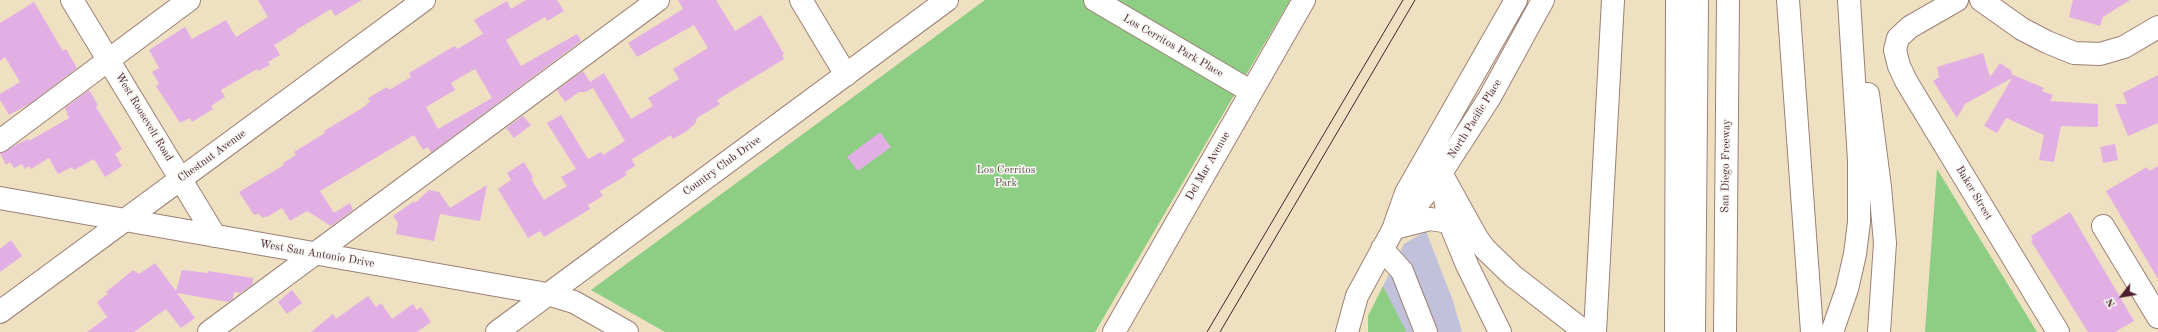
<!DOCTYPE html>
<html>
<head>
<meta charset="utf-8">
<style>
  body { margin:0 }
  #map { position:relative; width:2158px; height:332px; overflow:hidden; background:#eee0c1; font-family:"Old Standard TT",serif }
  canvas { display:block }
  .north { position:absolute; left:2102px; top:276px; width:40px; height:40px; -webkit-text-stroke:3px #f6f6f2; paint-order:stroke; rotate:239deg; font-size:11px; font-weight:700; line-height:16px; text-align:center; color:#4a1f2b }
  .north::after { content:''; display:block; margin:auto; width:14px; height:18px; background:#4a1f2b; clip-path:polygon(50% 0,100% 100%,50% 72%,0 100%) }
</style>
</head>
<body>
<div id="map">
<canvas width="2158" height="332"></canvas>
<div class="north">N</div>
</div>
<script>
const c = document.querySelector('canvas').getContext('2d');
c.lineJoin = 'round';
function paint(path, color) {
  c.fillStyle = color;
  c.fill(path, 'evenodd');
}
function shape(rows) {
  const path = new Path2D();
  for (const r of rows) {
    path.moveTo(r[0], r[1]);
    for (let i = 2; i < r.length; i += 2) path.lineTo(r[i], r[i + 1]);
  }
  return path;
}
function strokePath(path, color, width, dash) {
  c.strokeStyle = color;
  c.lineWidth = width;
  c.lineCap = dash ? 'butt' : 'round';
  c.setLineDash(dash || []);
  c.stroke(path);
}
function write(font, color, halo, rows, align = 'center') {
  c.font = font + ' "Old Standard TT",serif';
  c.lineWidth = 3;
  c.setLineDash([]);
  c.textBaseline = 'middle';
  c.strokeStyle = halo;
  c.fillStyle = color;
  for (const [text, x, y, turn = 0] of rows) {
    c.save();
    c.translate(x, y);
    c.rotate((+turn || 0) * Math.PI / 180);
    c.textAlign = isNaN(turn) ? turn : align;
    if (halo) c.strokeText(text, 0, 0);
    c.fillText(text, 0, 0);
    c.restore();
  }
}
const industrial = shape([
  [1426,231,1453,301,1462,332,1406,332,1383,286,1404,244]
]);
const green = shape([
  [985,0,1290,0,1095,332,665,332,591,290],
  [1937,169,2037,332,1925,332],
  [1383,286,1404,327,1406,332,1368,332,1368,316]
]);
const building = shape([
  [258,0,362,0,335,16,331,9,296,30,297,31,274,45,280,55,268,62,270,65,258,71,257,69,221,90,225,97,211,106,213,109,192,122,190,118,180,123,156,86,159,84,152,72,159,68,149,50,185,27,192,39,226,20,236,37,268,17],
  [526,0,557,0,564,11,547,21,545,17,506,40,521,66,577,34,581,41,431,153,428,147,423,150,414,135,320,191,334,213,350,203,353,210,331,226,307,211,290,221,282,208,267,217,266,216,263,218,259,214,254,215,239,192,284,165,283,163,296,155,294,152,325,133,324,131,367,105,366,104,370,102,368,98,387,87,389,90,411,77,409,73,451,48,455,46,457,49,483,34,474,20,507,1,511,9],
  [475,69,492,98,438,129,426,107,455,90,451,83],
  [678,0,716,0,735,31,761,15,784,54,782,56,784,59,717,100,720,104,697,118,695,124,685,132,673,139,671,135,632,159,635,166,625,172,627,175,600,191,603,196,588,205,590,209,544,237,540,231,528,238,498,189,511,180,507,173,524,162,533,177,531,179,544,200,567,186,561,177,576,169,547,123,561,115,588,159,601,152,603,155,625,141,593,88,585,92,579,92,565,102,557,90,583,71,590,82,604,73,631,119,653,106,648,98,679,79,673,69,708,48,694,25,637,57,628,43,683,9],
  [2073,0,2130,0,2103,17,2100,26,2069,17],
  [34,2,63,51,66,49,77,68,31,103,9,115,0,100,0,94,20,82,5,57,0,61,0,23],
  [1983,53,1990,77,2000,63,2012,71,2011,74,2044,88,2042,91,2053,95,2050,101,2098,104,2098,127,2061,126,2054,162,2039,160,2044,135,2006,118,1997,133,1984,126,2012,78,1965,104,1957,118,1933,81,1939,77,1937,67],
  [2158,75,2158,123,2128,136,2115,104,2127,104,2123,93],
  [89,90,98,105,96,107,122,149,115,154,122,166,105,177,94,159,74,170,72,167,58,174,49,158,31,169,29,166,25,169,22,164,14,168,10,162,6,165,0,153,28,139,29,141,69,118,65,108],
  [523,116,531,125,514,138,506,128],
  [880,132,891,147,858,171,847,157],
  [2115,144,2118,160,2103,163,2100,147],
  [2158,166,2158,279,2106,191,2147,167,2149,171],
  [487,185,480,221,440,214,434,241,396,234,398,223,393,216,414,201,415,203,429,190,439,192,450,208],
  [2070,212,2134,321,2115,332,2088,332,2031,241,2033,240,2031,236],
  [11,240,22,256,0,272,0,249],
  [155,263,176,291,182,270,208,273,208,271,253,278,252,285,240,293,234,292,233,299,228,302,177,293,195,318,181,328,166,309,134,332,87,332,107,317,97,302,108,294,106,292,133,270,139,274],
  [292,290,302,303,287,314,278,302],
  [368,296,376,307,381,303,392,319,413,304,417,310,421,307,431,322,417,332,311,332,333,314,336,319]
]);
const minor = shape([
  [72,0,215,236],
  [801,0,846,75],
  [1095,0,1250,91],
  [1957,0,1910,27,1898,38,1895,50,1899,66,1906,81,2058,332],
  [1981,0,2022,29,2047,42,2074,53,2100,54,2124,47,2158,27],
  [0,141,189,0],
  [0,198,547,294,574,302,627,332],
  [2103,226,2158,317],
  [1382,249,1402,271,1426,332],
  [0,312,424,0],
  [209,332,658,0],
  [497,332,947,0],
  [1114,332,1304,0],
  [1347,332,1357,296,1394,228]
]);
const major = shape([
  [1395,224,1406,193,1516,0],
  [1394,228,1420,201,1441,173,1490,97,1543,0]
]);
const highway = shape([
  [1788,0,1812,332],
  [1868,94,1880,187,1885,243,1879,332],
  [1435,143,1449,221,1467,265,1500,332],
  [1441,173,1477,238,1485,249,1513,276,1585,332],
  [1394,228,1430,219,1463,224],
  [1595,332,1613,0],
  [1676,332,1677,0],
  [1694,332,1697,0],
  [1725,332,1728,0],
  [1832,332,1847,289,1855,254,1859,222,1859,160,1849,0]
]);
const tram = shape([
  [1207,332,1403,0],
  [1220,332,1415,0]
]);
const streetNames = [
  ["Los Cerritos Park Place",1173,46,30],
  ["West Roosevelt Road",144,117,59],
  ["North Pacific Place",1475,119,-58],
  ["Chestnut Avenue",212,156,-36],
  ["Country Club Drive",722,166,-36],
  ["Del Mar Avenue",1208,166,-60],
  ["San Diego Freeway",1726,166,-89],
  ["Baker Street",1974,193,59],
  ["West San Antonio Drive",317,254,10]
];
const parkNames = [
  ["Los Cerritos",1006,170],
  ["Park",1006,183]
];
paint(industrial, '#c2c1dc');
paint(green, '#8dcd84');
paint(building, '#e2afe5');
strokePath(minor, '#9c8076', 24);
strokePath(major, '#9c8076', 24);
strokePath(highway, '#9c8076', 24);
strokePath(minor, '#fff', 22);
strokePath(major, '#fff', 22);
strokePath(highway, '#fff', 22);
strokePath(tram, '#4a1f2b', 1);
write('11px', '#4a1f2b', '#f6f6f2', streetNames);
write('11px', '#5e5346', '#f6f6f2', parkNames);
</script>
</body>
</html>
